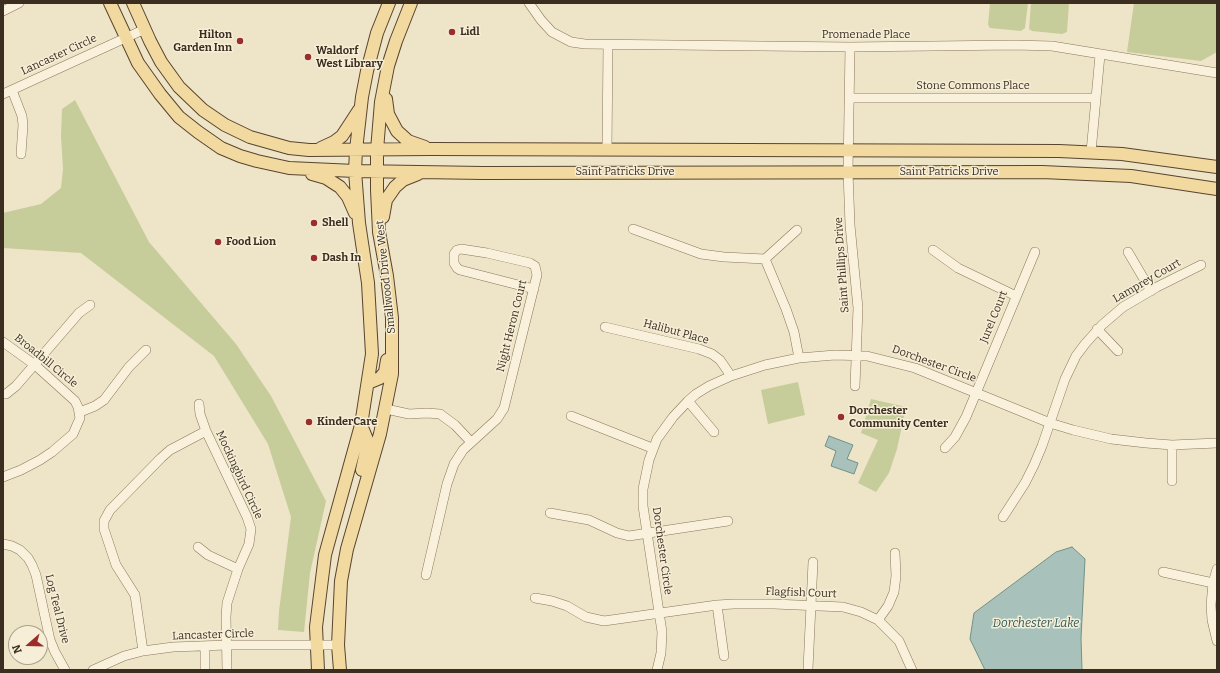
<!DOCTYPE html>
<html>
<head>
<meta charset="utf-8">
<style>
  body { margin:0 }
  #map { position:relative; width:1220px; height:673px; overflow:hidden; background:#eee4c7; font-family:Bitter,serif }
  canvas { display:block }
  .frame { position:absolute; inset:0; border:4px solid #3b2e20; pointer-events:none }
  .north { position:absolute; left:8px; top:625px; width:40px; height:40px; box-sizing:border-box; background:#f6eed7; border:1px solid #aba18e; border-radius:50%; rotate:250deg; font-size:11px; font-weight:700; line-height:16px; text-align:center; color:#3b2e20 }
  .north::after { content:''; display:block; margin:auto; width:14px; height:18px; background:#992e2d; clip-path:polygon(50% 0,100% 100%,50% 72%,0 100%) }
</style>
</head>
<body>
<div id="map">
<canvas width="1220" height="673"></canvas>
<div class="frame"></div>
<div class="north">N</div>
</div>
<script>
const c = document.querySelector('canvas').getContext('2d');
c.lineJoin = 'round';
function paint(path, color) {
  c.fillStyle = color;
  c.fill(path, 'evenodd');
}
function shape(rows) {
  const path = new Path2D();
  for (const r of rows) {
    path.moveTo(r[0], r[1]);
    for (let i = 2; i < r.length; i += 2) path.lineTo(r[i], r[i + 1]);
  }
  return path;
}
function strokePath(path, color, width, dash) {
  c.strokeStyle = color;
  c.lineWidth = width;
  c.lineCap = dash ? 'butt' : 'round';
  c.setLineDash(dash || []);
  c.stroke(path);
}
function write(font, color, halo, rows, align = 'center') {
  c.font = font + ' Bitter,serif';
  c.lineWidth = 3;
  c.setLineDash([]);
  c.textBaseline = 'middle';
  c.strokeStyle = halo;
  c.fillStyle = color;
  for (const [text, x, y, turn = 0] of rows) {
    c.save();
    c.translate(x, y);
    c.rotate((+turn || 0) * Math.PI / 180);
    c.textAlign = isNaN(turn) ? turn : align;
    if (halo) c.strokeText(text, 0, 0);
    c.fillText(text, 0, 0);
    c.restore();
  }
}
const green = shape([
  [990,3,1028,3,1025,28,1021,31,990,28,988,25],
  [1031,3,1069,3,1067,32,1062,34,1032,31,1029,29],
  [1134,3,1217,3,1217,52,1201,61,1127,52],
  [75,100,149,242,236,344,271,396,326,501,310,573,304,632,278,630,279,611,291,517,268,444,214,356,81,253,3,248,3,213,41,204,61,188,63,169,61,137,62,109],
  [798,382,805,415,768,424,761,390],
  [871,399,906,407,897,449,889,473,876,492,858,483,878,440,861,433]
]);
const water = shape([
  [829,436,853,445,847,459,858,463,854,474,831,466,836,451,825,446,829,436],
  [1072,547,1085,559,1081,638,1082,670,985,670,970,639,974,613,1056,552,1072,547]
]);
const minor = shape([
  [529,3,541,20,552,32,571,42,585,44,850,47,1015,45,1052,46,1217,73],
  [3,11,19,3],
  [850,47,848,172,850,225,858,308,855,386],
  [12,90,22,116,23,125,21,154],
  [3,94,145,29],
  [850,98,1095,98],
  [607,150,608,45],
  [1091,152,1100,55],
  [633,229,701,254,724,257,765,259,786,309,794,332,799,358],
  [933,250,958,268,1016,296],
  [1128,252,1151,291],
  [765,259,797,230],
  [605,327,699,349,712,354,720,360,731,376],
  [1097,329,1118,351],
  [3,342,35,365,75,401,78,407,80,418,73,434,52,452,40,460,21,470,3,477],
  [3,394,6,394,16,386,79,313,90,305],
  [688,401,714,432],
  [199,404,200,414,206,431],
  [386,409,409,414,427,413,440,414,455,425,471,442],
  [80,412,95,406,104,400,129,367,146,350],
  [571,416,652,448],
  [945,448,955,437,966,417,1035,252],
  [1172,481,1172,445],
  [550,513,589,520,617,533,629,536,728,521],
  [1003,517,1025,483,1034,465,1042,446,1065,379,1076,356,1085,344,1102,325,1123,307,1157,287,1201,265],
  [3,544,12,546,20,550,28,558,32,565,36,575,50,640,55,652,65,670],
  [198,547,208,555,238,569],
  [1217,569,1213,583,1211,605,1212,620,1217,641],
  [1163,572,1213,583],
  [426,575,447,484,454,464,463,450,497,419,504,408,537,275,535,266,530,263,487,253,461,249,457,250,454,254,454,263,457,268,460,270,534,289],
  [535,598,552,601,567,606,586,617,604,621,717,605,734,604,774,604,843,607,861,612,878,620,899,641,912,670],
  [717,605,724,656],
  [878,620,888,606,894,592,896,576,895,553],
  [205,646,205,670],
  [143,651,135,595,116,565,104,529,104,521,110,510,161,458,170,450,206,431,247,517,251,529,249,544,238,569,227,603,226,617,227,670],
  [808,669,813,562],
  [93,670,124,656,143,651,173,647,227,645,338,645],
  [657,670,661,653,662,632,643,506,643,489,649,460,657,439,673,417,688,401,696,394,709,386,731,376,765,365,799,358,835,355,867,356,915,368,1050,423,1073,430,1111,439,1146,443,1172,445,1217,443]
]);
const major = shape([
  [110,3,138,63,160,94,179,117,198,132,221,148,240,156,257,161,289,168,355,171,483,173,1042,172,1131,176,1217,189],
  [133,3,150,41,161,62,179,87,203,110,225,125,250,137,289,148,309,150,430,149,1059,151,1122,154,1217,167],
  [386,99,388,114,397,131,408,141,425,147],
  [321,148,334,142,342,136,359,110],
  [312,174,326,178,340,187,348,197,355,213],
  [383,217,386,200,395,187,403,180,418,174],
  [368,383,380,378,385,372,387,360],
  [361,425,368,442,362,470],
  [318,670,316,627,325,555,361,425,372,354,368,283,359,223,355,171,356,150,362,97,367,71,377,33,389,3],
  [340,670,338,645,341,581,347,549,380,434,392,374,392,318,387,276,379,232,377,190,377,150,381,102,388,66,396,41,411,3]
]);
const markers = [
  [452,32,4,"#992e2d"],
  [240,41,4,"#992e2d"],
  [308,57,4,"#992e2d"],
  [314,223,4,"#992e2d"],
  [218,242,4,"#992e2d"],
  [314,258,4,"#992e2d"],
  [841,417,4,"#992e2d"],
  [309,422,4,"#992e2d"]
];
const poiNames = [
  ["Lidl",460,32],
  ["Hilton",232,35,"right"],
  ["Garden Inn",232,48,"right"],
  ["Waldorf",316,51],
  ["West Library",316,64],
  ["Shell",322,223],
  ["Food Lion",226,242],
  ["Dash In",322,258],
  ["Dorchester",849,411],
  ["Community Center",849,424],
  ["KinderCare",317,422]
];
const streetNames = [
  ["Promenade Place",866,35],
  ["Lancaster Circle",59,55,-25],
  ["Stone Commons Place",973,86],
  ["Saint Patricks Drive",625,172],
  ["Saint Patricks Drive",949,172],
  ["Saint Phillips Drive",842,265,-94],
  ["Smallwood Drive West",386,277,-96],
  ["Lamprey Court",1147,281,-30],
  ["Jurel Court",994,317,-68],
  ["Night Heron Court",512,326,-76],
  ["Halibut Place",676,332,15],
  ["Broadbill Circle",46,361,39],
  ["Dorchester Circle",934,364,20],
  ["Mockingbird Circle",239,475,65],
  ["Dorchester Circle",662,551,82],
  ["Flagfish Court",801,593,2],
  ["Log Teal Drive",57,609,76],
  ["Lancaster Circle",213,635,-2]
];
const waterNames = [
  ["Dorchester Lake",1036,624]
];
paint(green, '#c6cd9b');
paint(water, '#a8c2bb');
strokePath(water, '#6f9189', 1);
strokePath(minor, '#8a765c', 10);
strokePath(major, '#594430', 14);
strokePath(minor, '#f9f1db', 9);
strokePath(major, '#f1d9a0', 12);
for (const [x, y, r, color] of markers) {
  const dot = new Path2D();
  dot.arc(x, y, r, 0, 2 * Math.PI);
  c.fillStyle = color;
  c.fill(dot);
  strokePath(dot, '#f6eed7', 1.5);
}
write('bold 11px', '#3b2e20', '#f6eed7', poiNames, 'left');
write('11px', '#3b2e20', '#f6eed7', streetNames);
write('italic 12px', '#2f5a59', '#f6eed7', waterNames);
</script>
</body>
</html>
